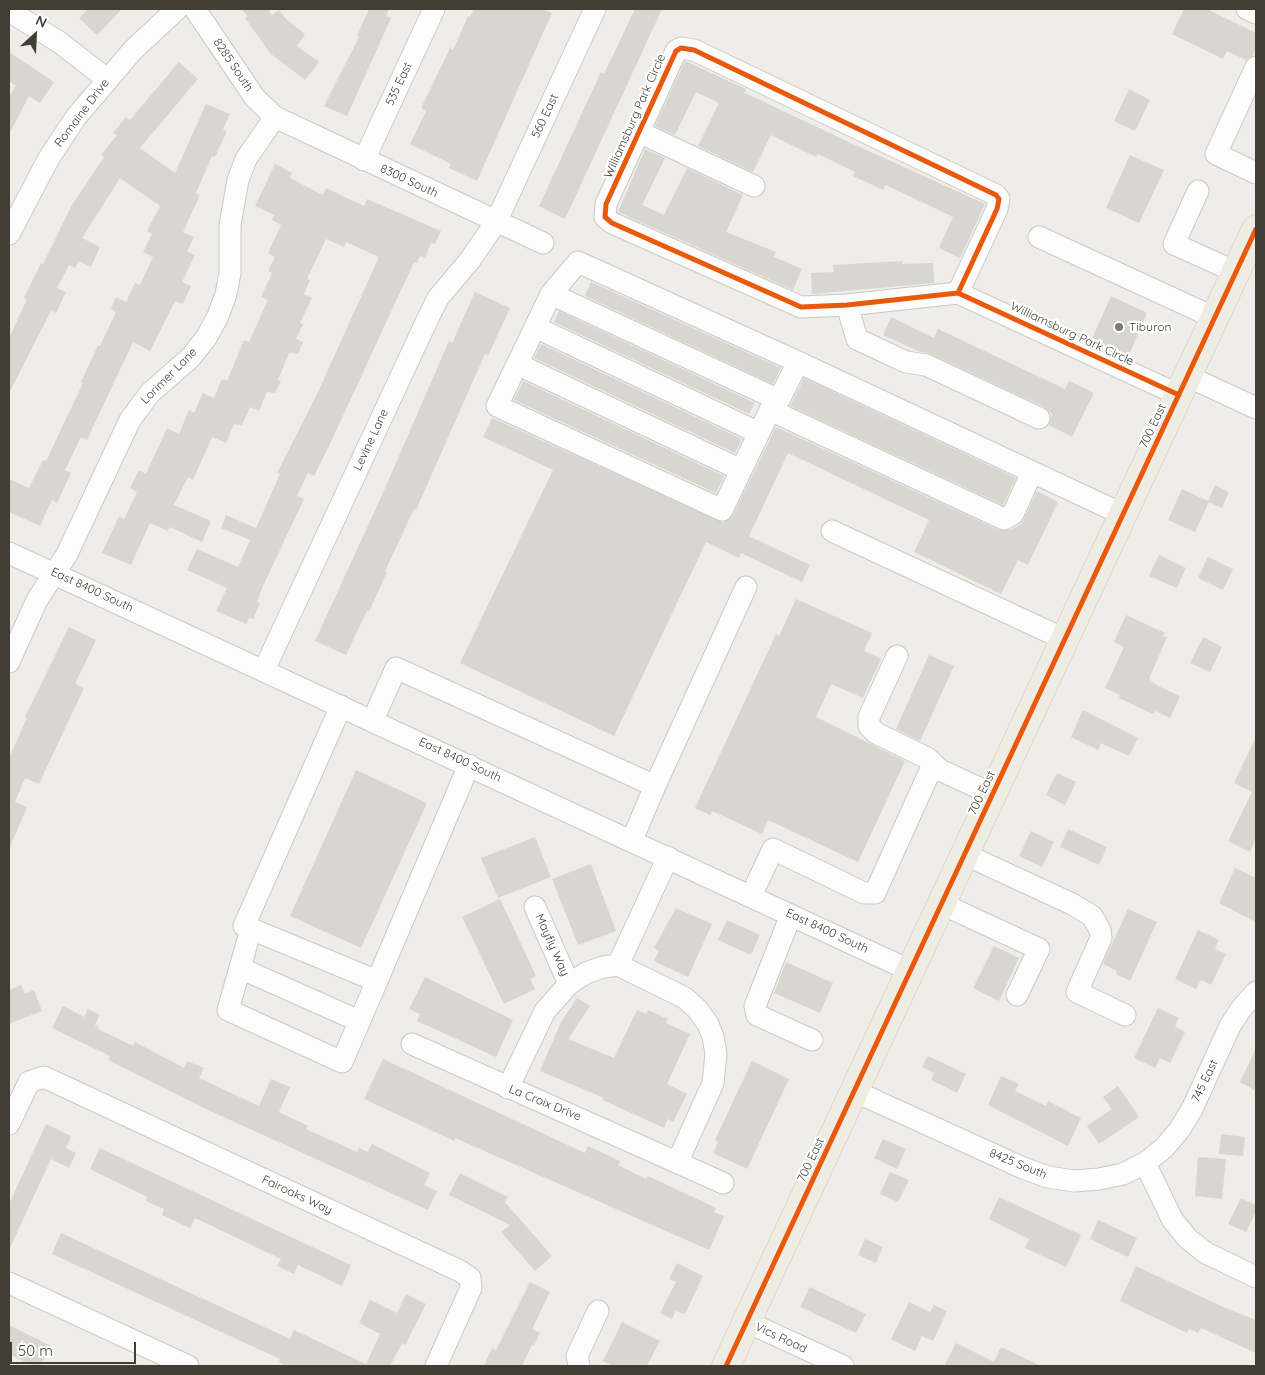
<!DOCTYPE html>
<html>
<head>
<meta charset="utf-8">
<style>
  body { margin:0 }
  #map { position:relative; width:1265px; height:1375px; overflow:hidden; background:#eeede9; font-family:Quicksand,sans-serif }
  canvas { display:block }
  .frame { position:absolute; inset:0; border:10px solid #423e36; pointer-events:none }
  .north { position:absolute; left:10px; top:10px; width:50px; height:50px; -webkit-text-stroke:4px #fff; paint-order:stroke; rotate:25deg; font-size:14px; font-weight:700; line-height:20px; text-align:center; color:#423e36 }
  .north::after { content:''; display:block; margin:auto; width:18px; height:22px; background:#423e36; clip-path:polygon(50% 0,100% 100%,50% 72%,0 100%) }
  .scale { position:absolute; left:10px; top:1342px; width:126px; height:22px; box-sizing:border-box; border:2px solid #423e36; border-top:0; padding-left:6px; font-size:15px; line-height:18px; white-space:nowrap; color:#423e36; -webkit-text-stroke:4px #fff; paint-order:stroke }
</style>
</head>
<body>
<div id="map">
<canvas width="1265" height="1375"></canvas>
<div class="frame"></div>
<div class="north">N</div>
<div class="scale">50 m</div>
</div>
<script>
const c = document.querySelector('canvas').getContext('2d');
c.lineJoin = 'round';
function paint(path, color) {
  c.fillStyle = color;
  c.fill(path, 'evenodd');
}
function shape(rows) {
  const path = new Path2D();
  for (const r of rows) {
    path.moveTo(r[0], r[1]);
    for (let i = 2; i < r.length; i += 2) path.lineTo(r[i], r[i + 1]);
  }
  return path;
}
function strokePath(path, color, width, dash) {
  c.strokeStyle = color;
  c.lineWidth = width;
  c.lineCap = dash ? 'butt' : 'round';
  c.setLineDash(dash || []);
  c.stroke(path);
}
function write(font, color, halo, rows, align = 'center') {
  c.font = font + ' Quicksand,sans-serif';
  c.lineWidth = 4.5;
  c.setLineDash([]);
  c.textBaseline = 'middle';
  c.strokeStyle = halo;
  c.fillStyle = color;
  for (const [text, x, y, turn = 0] of rows) {
    c.save();
    c.translate(x, y);
    c.rotate((+turn || 0) * Math.PI / 180);
    c.textAlign = isNaN(turn) ? turn : align;
    if (halo) c.strokeText(text, 0, 0);
    c.fillText(text, 0, 0);
    c.restore();
  }
}
const building = shape([
  [88,9,122,9,97,35,79,18],
  [242,9,268,9,272,15,279,10,287,20,305,34,297,46,319,62,305,80,271,54,245,18,247,16],
  [369,9,389,9,386,16,391,18,347,116,324,106,359,37,357,36],
  [474,9,542,9,552,13,477,181,449,168,451,164,410,144,426,111,421,108,443,63,450,48,453,50,468,16,470,17],
  [635,9,662,9,565,219,539,206,601,72,604,74],
  [1184,9,1207,9,1256,33,1256,49,1253,55,1246,60,1227,51,1223,59,1172,34],
  [9,52,54,82,40,103,29,96,9,134,9,96,16,86,9,81],
  [685,61,746,89,745,93,838,137,985,204,960,258,939,248,953,217,886,185,883,190,853,176,855,172,818,154,816,157,771,135,753,172,698,146,719,103,696,92,675,135,655,126],
  [179,62,198,79,140,148,175,173,206,104,230,114,223,129,227,131,215,157,212,156,196,193,200,195,183,232,194,237,187,251,195,255,182,282,191,286,183,304,175,301,150,351,133,342,87,440,81,437,65,470,71,473,57,503,52,500,40,526,9,512,9,479,29,488,43,460,46,461,83,383,81,382,98,345,100,346,116,312,111,309,116,297,126,302,135,283,140,285,153,257,143,252,152,234,147,231,160,206,120,178,82,238,100,247,91,267,79,261,75,268,69,265,57,288,66,292,56,313,51,311,9,393,9,338,27,299,24,298,41,263,43,264,72,205,104,157,101,155,117,135,113,133,126,117,130,120],
  [1129,89,1150,100,1135,131,1114,121],
  [645,149,665,158,642,205,664,215,687,168,743,195,726,232,776,252,774,257,802,269,793,290,618,212],
  [1130,155,1164,170,1139,223,1106,208],
  [275,164,292,173,290,178,323,195,326,188,364,206,367,199,441,231,435,244,431,243,425,258,420,256,417,263,414,262,330,444,314,476,308,473,297,496,304,499,263,586,257,602,260,603,253,619,249,618,246,624,216,611,227,588,187,570,197,549,238,567,250,540,221,528,226,515,256,528,280,474,277,473,318,392,379,257,346,242,344,247,326,239,307,279,310,280,304,294,312,298,300,323,303,324,296,339,303,342,298,354,289,353,278,380,281,381,275,393,267,392,259,411,250,407,242,425,234,424,226,443,212,437,193,480,188,477,174,505,211,521,202,542,170,527,168,531,150,523,131,565,102,553,119,516,124,519,137,492,130,488,139,470,146,474,167,428,179,434,189,410,194,413,203,393,214,398,222,379,227,381,244,340,249,342,268,300,261,297,272,273,268,271,275,257,268,253,281,225,272,220,274,215,255,206],
  [902,261,902,264,933,263,934,283,812,294,811,273,834,272,833,265],
  [591,282,781,368,773,384,585,296],
  [475,292,510,308,488,356,485,354,416,510,414,509,385,571,387,572,369,612,367,611,346,655,315,641,382,495,449,341,452,343],
  [1111,296,1147,313,1128,357,1091,341],
  [559,311,755,403,749,414,554,322],
  [891,317,934,338,938,329,1065,389,1069,381,1094,393,1072,437,1049,425,1052,414,1044,407,931,354,918,351,883,335],
  [541,344,742,439,735,453,534,358],
  [804,378,1016,478,1003,505,790,406],
  [523,381,724,476,716,493,514,400],
  [492,418,723,522,733,515,776,427,999,530,1010,530,1020,525,1024,519,1037,491,1058,502,1028,565,1018,560,1001,594,914,552,929,520,788,453,749,536,810,565,802,582,741,553,739,558,706,542,614,736,460,663,553,470,483,437],
  [1215,485,1229,492,1222,508,1209,502,1195,532,1168,520,1182,489,1208,501],
  [1159,555,1186,568,1177,588,1149,576],
  [1208,557,1233,569,1223,590,1198,578],
  [796,599,872,633,864,651,881,659,863,698,831,684,816,717,905,761,858,862,768,820,762,834,712,811,710,815,695,808,776,634,779,636],
  [1126,615,1165,633,1163,636,1167,637,1149,679,1158,686,1180,696,1170,718,1155,711,1153,714,1119,698,1120,695,1105,688,1124,647,1114,642],
  [69,627,96,640,75,684,84,688,39,784,25,778,15,802,27,807,9,849,9,758,27,718,25,717],
  [1203,637,1222,647,1210,672,1190,663],
  [929,655,954,666,920,741,896,729],
  [1083,710,1138,738,1129,756,1101,743,1098,750,1071,737],
  [1256,737,1256,838,1250,852,1228,841,1252,792,1234,783],
  [356,770,427,803,361,948,290,916],
  [1057,773,1076,782,1065,805,1046,795],
  [1068,829,1107,847,1099,865,1060,847],
  [1031,831,1054,842,1042,867,1019,856],
  [535,837,551,877,498,898,481,858],
  [591,864,616,931,578,945,552,879],
  [1235,868,1256,878,1256,922,1219,903],
  [500,899,536,976,530,979,535,989,504,1004,462,917],
  [676,908,712,924,688,977,654,961,659,951,654,948],
  [1128,909,1157,922,1130,981,1116,974,1117,971,1103,964],
  [727,920,760,935,751,955,718,940],
  [1198,930,1219,940,1215,949,1226,954,1211,985,1201,980,1196,989,1175,979],
  [994,946,1019,958,999,1001,973,988],
  [786,962,833,983,820,1013,774,993],
  [425,977,513,1020,496,1057,417,1021,420,1014,409,1009],
  [21,985,25,994,34,990,42,1011,9,1024,9,990],
  [577,998,590,1006,568,1039,614,1058,637,1010,646,1014,648,1010,668,1019,666,1023,690,1034,667,1084,687,1094,673,1122,668,1119,664,1128,603,1100,604,1098,540,1071,561,1022],
  [63,1006,84,1017,88,1009,100,1015,95,1025,99,1027,98,1029,133,1046,135,1042,184,1068,187,1061,204,1068,199,1078,259,1106,271,1079,290,1087,279,1112,308,1126,306,1129,357,1152,359,1148,368,1152,372,1144,430,1173,424,1185,437,1191,428,1210,206,1109,108,1060,110,1056,52,1028],
  [1158,1008,1179,1018,1175,1027,1185,1032,1170,1063,1160,1058,1155,1068,1134,1058],
  [1256,1048,1256,1091,1240,1082],
  [928,1056,966,1074,957,1093,931,1080,934,1073,922,1067],
  [383,1059,585,1153,588,1146,620,1161,618,1165,646,1179,648,1176,716,1208,714,1212,724,1216,709,1250,455,1138,454,1141,364,1099],
  [752,1061,789,1079,747,1169,713,1153,718,1142,715,1140],
  [1001,1076,1019,1084,1015,1091,1046,1106,1048,1101,1081,1118,1068,1146,988,1105],
  [1118,1086,1139,1117,1099,1144,1087,1126,1112,1109,1103,1097],
  [46,1124,71,1136,66,1148,76,1153,69,1168,51,1159,9,1250,9,1204],
  [1221,1134,1245,1137,1243,1156,1219,1154],
  [883,1139,906,1149,897,1169,874,1158],
  [100,1148,351,1265,342,1286,298,1265,294,1274,277,1266,281,1259,195,1218,190,1228,162,1215,164,1209,146,1201,147,1197,90,1169],
  [1198,1157,1226,1159,1222,1199,1195,1196],
  [890,1172,909,1180,898,1202,880,1194],
  [460,1173,508,1197,505,1202,552,1256,535,1271,501,1232,510,1225,449,1195],
  [999,1197,1081,1235,1066,1267,1025,1248,1029,1239,989,1219],
  [1241,1198,1256,1205,1256,1211,1246,1232,1228,1224],
  [1098,1220,1137,1238,1128,1257,1090,1239],
  [61,1233,290,1339,294,1330,366,1364,380,1334,359,1323,370,1300,397,1313,406,1294,426,1304,405,1345,402,1343,390,1366,287,1366,279,1362,280,1359,52,1254],
  [865,1239,883,1247,876,1263,858,1255],
  [677,1263,703,1276,685,1314,676,1311,672,1319,660,1313,676,1282,669,1279],
  [1136,1266,1223,1307,1256,1320,1256,1353,1201,1328,1198,1333,1189,1329,1187,1333,1120,1301],
  [530,1282,550,1292,532,1329,540,1333,534,1346,532,1345,522,1366,484,1366,492,1348,496,1350],
  [810,1287,866,1314,856,1333,800,1307],
  [909,1302,930,1312,934,1305,947,1311,933,1341,922,1336,915,1351,891,1339],
  [622,1322,660,1341,647,1366,613,1366,603,1361],
  [9,1325,51,1346,40,1366,34,1366,9,1354],
  [956,1343,994,1362,1001,1347,1041,1366,944,1366]
]);
const minor = shape([
  [195,9,255,98,275,117,543,243],
  [1247,9,1256,13],
  [9,11,59,42,107,79],
  [1256,67,1216,154,1256,173],
  [639,132,754,186],
  [364,160,434,9],
  [1198,191,1174,244,1236,272],
  [9,234,49,158,76,117,133,50,177,9],
  [1039,237,1215,318],
  [958,293,997,209,999,199,996,195,694,50,681,48,676,51,606,204,605,217,612,223,801,307,847,305,958,293,1179,395],
  [551,294,779,400],
  [847,305,857,339,906,362,926,365,1039,418],
  [535,327,759,433],
  [798,362,779,400,770,410,722,510,497,406,551,294,578,262,798,362,1122,514],
  [517,364,741,470],
  [1187,376,1256,408],
  [770,410,1004,519,1013,514,1032,472],
  [832,531,1064,639],
  [9,553,909,970],
  [897,656,869,717,869,726,876,733,927,758,940,770],
  [9,662,37,600,67,554,130,420,150,393,190,358,206,338,218,316,226,294,230,273,230,225,238,180,246,159,275,117],
  [264,670,429,316,438,298,470,260,496,222,595,9],
  [341,706,244,926,377,981,469,765],
  [373,720,396,668,655,786,632,840],
  [655,786,746,587],
  [964,854,1072,904,1092,916,1100,930,1101,938,1077,992,1125,1015],
  [751,896,773,849,864,893,875,893,930,771,940,770,992,794],
  [942,904,1039,949,1017,995],
  [535,907,569,984],
  [791,915,755,1006,757,1015,812,1040],
  [251,929,228,1010,342,1062,377,981],
  [618,965,668,857],
  [240,968,359,1021],
  [412,1044,723,1183],
  [508,1088,545,1011,569,984,586,973,603,967,618,965,685,998,697,1009,708,1024,713,1037,716,1053,713,1083,678,1161],
  [854,1091,1023,1168,1048,1177,1074,1181,1099,1179,1123,1174,1145,1163,1172,1219,1187,1238,1206,1253,1256,1277],
  [9,1124,29,1082,44,1077,460,1271,470,1278,471,1288,436,1366],
  [1145,1163,1164,1148,1180,1129,1192,1109,1230,1026,1241,1009,1256,992],
  [9,1283,188,1366],
  [747,1322,843,1366],
  [579,1366,577,1356,598,1311]
]);
const major = shape([
  [726,1366,1256,229]
]);
const cycleway = shape([
  [958,293,997,209,999,199,996,195,694,50,681,48,676,51,606,204,605,217,612,223,801,307,847,305,958,293,1179,395],
  [726,1366,1256,229]
]);
const markers = [
  [1119,327,5,"#7e7b75"]
];
const streetNames = [
  ["8285 South",233,65,56],
  ["535 East",399,84,-65],
  ["Romaine Drive",82,113,-53],
  ["560 East",545,116,-65],
  ["Williamsburg Park Circle",635,116,-66],
  ["8300 South",409,181,25],
  ["Williamsburg Park Circle",1072,334,25],
  ["Lorimer Lane",169,376,-45],
  ["700 East",1153,426,-65],
  ["Levine Lane",371,440,-65],
  ["East 8400 South",92,590,25],
  ["East 8400 South",460,760,25],
  ["700 East",982,793,-65],
  ["East 8400 South",827,931,25],
  ["Mayfly Way",552,945,66],
  ["745 East",1205,1081,-65],
  ["La Croix Drive",545,1103,22],
  ["700 East",811,1160,-65],
  ["8425 South",1018,1164,22],
  ["Fairoaks Way",297,1195,25],
  ["Vics Road",781,1338,25]
];
const poiNames = [
  ["Tiburon",1129,327]
];
paint(building, '#d7d6d1');
strokePath(minor, '#cac9c5', 23);
strokePath(major, '#cec8b8', 29);
strokePath(minor, '#fcfcfc', 21);
strokePath(major, '#efece4', 28);
strokePath(cycleway, '#e8590c', 5);
for (const [x, y, r, color] of markers) {
  const dot = new Path2D();
  dot.arc(x, y, r, 0, 2 * Math.PI);
  c.fillStyle = color;
  c.fill(dot);
  strokePath(dot, '#fff', 2);
}
write('12px', '#423e36', '#fff', streetNames);
write('12px', '#423e36', '#fff', poiNames, 'left');
</script>
</body>
</html>
